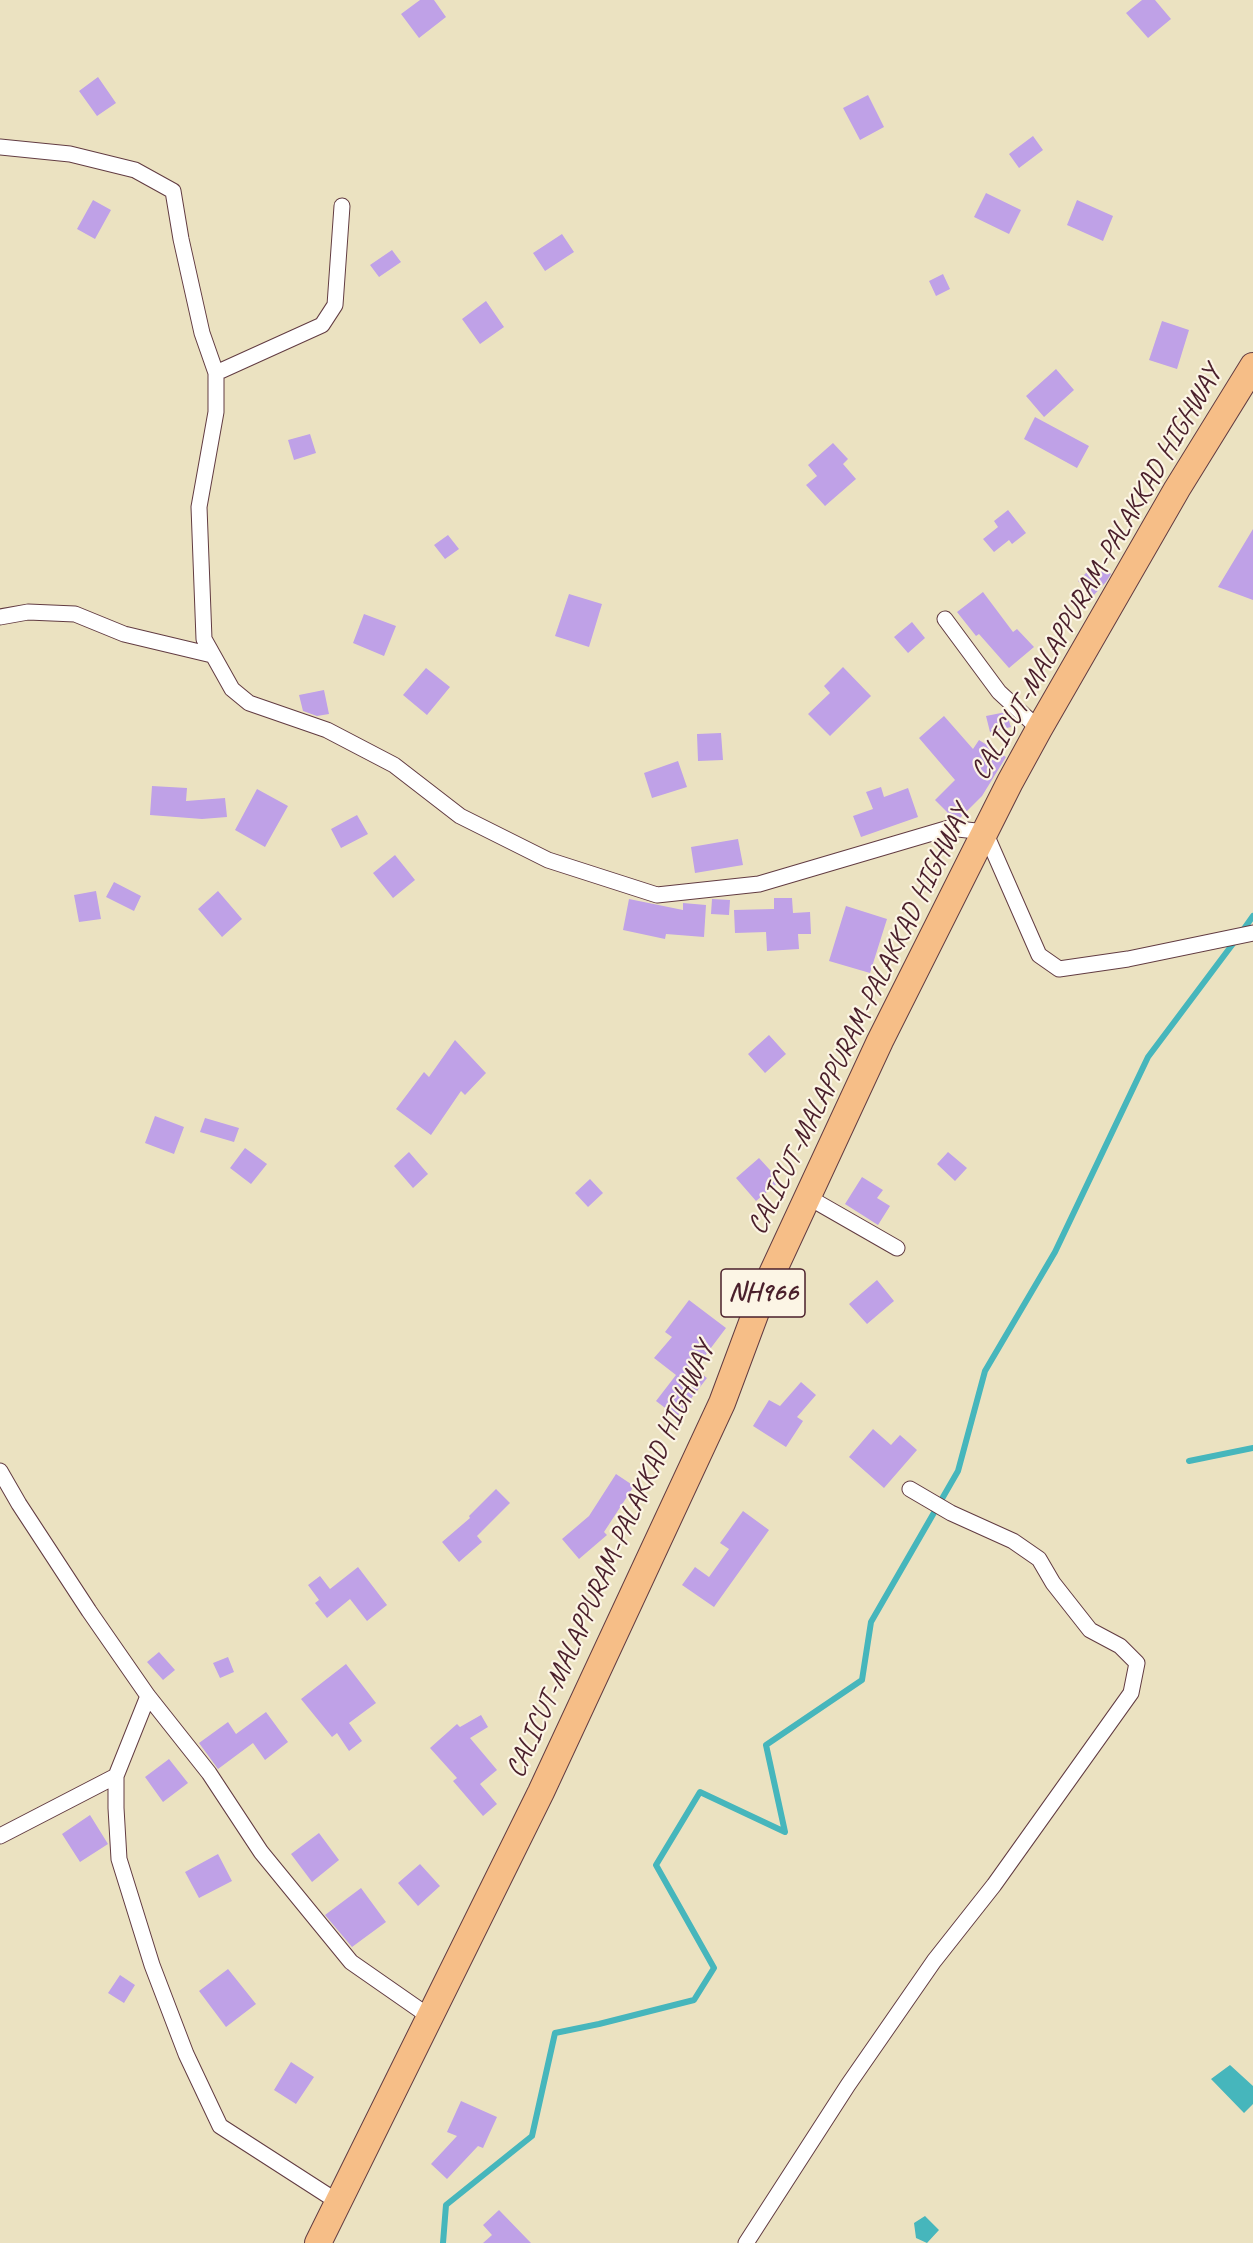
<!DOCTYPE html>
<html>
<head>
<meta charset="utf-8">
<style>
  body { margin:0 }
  canvas { display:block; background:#ebe2c1 }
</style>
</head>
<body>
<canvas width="1253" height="2243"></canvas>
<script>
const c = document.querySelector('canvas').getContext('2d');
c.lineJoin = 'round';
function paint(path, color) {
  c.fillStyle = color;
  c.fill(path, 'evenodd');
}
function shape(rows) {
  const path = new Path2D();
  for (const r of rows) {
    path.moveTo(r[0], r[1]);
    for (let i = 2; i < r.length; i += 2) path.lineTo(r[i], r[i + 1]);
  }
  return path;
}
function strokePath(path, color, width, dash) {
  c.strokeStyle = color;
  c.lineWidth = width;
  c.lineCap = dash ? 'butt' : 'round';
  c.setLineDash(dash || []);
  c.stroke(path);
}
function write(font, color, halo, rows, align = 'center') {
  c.font = font + ' Caveat,sans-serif';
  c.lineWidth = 4.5;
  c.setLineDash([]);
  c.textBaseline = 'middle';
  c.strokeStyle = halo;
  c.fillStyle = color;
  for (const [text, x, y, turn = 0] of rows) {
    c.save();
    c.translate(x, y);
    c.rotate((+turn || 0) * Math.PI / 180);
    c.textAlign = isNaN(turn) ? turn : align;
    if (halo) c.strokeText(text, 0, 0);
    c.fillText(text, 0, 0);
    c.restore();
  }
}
const water = shape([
  [1230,2065,1253,2086,1253,2104,1244,2113,1211,2079],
  [925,2216,939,2230,927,2243,916,2238,914,2223]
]);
const stream = shape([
  [1241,933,1253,916],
  [1189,1461,1253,1448],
  [443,2243,446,2205,532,2136,555,2033,599,2024,694,2000,714,1968,656,1865,700,1792,785,1832,766,1745,862,1680,871,1622,958,1471,985,1371,1055,1252,1148,1057,1235,941]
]);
const building = shape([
  [420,0,434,0,446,17,419,38,401,14],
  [1142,0,1155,0,1171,19,1148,38,1126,13],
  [98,77,116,103,97,116,79,91],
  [868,95,884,127,860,140,843,108],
  [1033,136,1043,150,1019,168,1009,154],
  [986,193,1021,210,1009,234,974,217],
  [93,200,111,210,95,239,77,229],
  [1077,200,1113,216,1103,241,1067,225],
  [562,234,574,252,545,271,533,253],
  [392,250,401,262,379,277,370,265],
  [943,274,950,289,936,296,929,281],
  [486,301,504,327,480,344,462,319],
  [1162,321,1189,330,1177,369,1149,360],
  [1056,369,1074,390,1044,417,1026,396],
  [1035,417,1089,446,1077,468,1024,439],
  [310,434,316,453,294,460,288,440],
  [833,443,848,459,843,464,856,479,825,506,806,485,817,476,808,465],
  [1008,510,1026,533,1012,544,1009,540,994,552,983,539,998,527,994,521],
  [1253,529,1253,600,1218,587],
  [448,535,459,549,445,559,434,545],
  [1098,561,1111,574,1106,582,1093,596,1078,581],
  [983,592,1013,632,1017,629,1034,647,1009,668,979,634,976,636,957,612],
  [569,594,602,604,589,647,555,636],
  [364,614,396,626,384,656,353,643],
  [912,622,925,638,908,653,894,637],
  [843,667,871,696,830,736,808,714,830,693,824,686],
  [426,668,450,687,427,715,403,695],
  [324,690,329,714,317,716,303,711,299,695],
  [1006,712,1011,727,990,732,986,716],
  [944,716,973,749,979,740,1006,757,982,796,959,819,954,819,935,800,955,780,919,738],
  [721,733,723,760,698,761,697,734],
  [678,761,687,787,652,798,644,773],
  [152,786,187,788,186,801,225,798,227,817,202,819,150,815],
  [881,787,884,797,908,788,918,817,861,837,853,816,873,809,866,792],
  [257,789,288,806,265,847,235,830],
  [357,815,368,834,341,848,331,829],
  [738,839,743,865,695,873,691,847],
  [395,855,415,880,393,898,373,873],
  [114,882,141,896,134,911,106,897],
  [96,891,101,919,79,922,74,895],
  [218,891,242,919,222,937,198,909],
  [774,898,792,898,793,913,810,912,811,934,798,934,799,949,767,951,766,932,735,933,734,910,774,909],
  [629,899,683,910,683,903,706,905,704,937,666,934,665,939,623,930],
  [712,899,730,900,729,915,711,914],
  [846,906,887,919,870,973,829,961],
  [769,1035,786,1054,765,1073,748,1054],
  [455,1040,486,1073,465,1095,461,1091,431,1135,396,1109,424,1072,429,1077],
  [155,1116,184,1127,174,1154,145,1143],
  [205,1118,239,1128,234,1142,200,1132],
  [245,1148,267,1164,251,1184,230,1168],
  [409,1152,428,1174,413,1188,394,1166],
  [948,1152,967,1168,955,1181,937,1164],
  [759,1158,780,1181,756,1201,736,1178],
  [862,1177,883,1190,877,1198,890,1206,878,1225,845,1204],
  [590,1179,603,1193,588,1207,575,1193],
  [877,1280,894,1301,867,1324,849,1304],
  [689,1300,726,1328,695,1369,707,1378,677,1417,656,1401,676,1375,654,1358,672,1337,665,1332],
  [801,1382,816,1395,797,1417,803,1421,786,1447,753,1426,769,1400,780,1406],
  [873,1429,891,1445,900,1435,917,1450,884,1488,849,1457],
  [616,1474,634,1486,604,1532,607,1535,579,1559,562,1539,589,1516],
  [496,1489,510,1503,477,1536,482,1542,459,1562,442,1542,470,1518,469,1516],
  [743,1511,769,1530,714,1607,682,1585,695,1567,709,1577,729,1549,720,1543],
  [358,1567,387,1605,367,1621,350,1599,327,1618,315,1603,319,1600,308,1585,320,1576,330,1589],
  [159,1652,175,1670,163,1680,147,1662],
  [228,1657,234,1672,220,1678,213,1663],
  [346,1664,376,1703,349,1723,362,1741,349,1751,337,1733,332,1737,301,1699],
  [266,1712,288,1742,265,1760,253,1743,218,1769,199,1743,228,1722,236,1734],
  [481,1715,488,1727,470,1738,497,1770,480,1784,497,1804,483,1816,453,1781,457,1778,430,1748,457,1724,460,1727],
  [169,1759,188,1783,163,1802,145,1777],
  [90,1815,108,1844,80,1862,62,1834],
  [319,1833,339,1860,312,1882,291,1854],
  [218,1854,232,1881,199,1898,185,1872],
  [420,1864,440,1886,418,1906,398,1883],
  [361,1888,386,1922,352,1947,325,1915],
  [228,1969,256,2004,226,2027,199,1991],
  [120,1975,135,1985,124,2003,108,1993],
  [291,2062,314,2077,296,2104,274,2090],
  [461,2101,497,2117,483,2148,478,2146,447,2179,431,2164,457,2136,447,2132],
  [499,2210,531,2243,483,2243,492,2235,483,2225]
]);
const minor = shape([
  [0,147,70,154,135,170,173,191,181,239,202,333,216,373,216,412,199,507,204,639,232,689,249,703,327,730,394,765,460,816,548,860,657,895,759,884,949,828,985,832,1039,955,1059,969,1128,959,1253,933],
  [216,373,322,325,335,305,342,206],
  [0,617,28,612,75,614,124,634,212,655],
  [945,619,999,692,1039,729],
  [808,1197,897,1248],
  [0,1471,19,1504,89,1611,148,1696,209,1773,261,1852,351,1962,430,2017],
  [148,1696,116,1776,116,1808,119,1859,152,1965,186,2054,220,2126,338,2202],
  [0,1836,116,1776],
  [746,2243,848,2085,934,1961,994,1885,1131,1693,1137,1663,1120,1646,1090,1630,1053,1583,1039,1559,1013,1541,951,1513,910,1489]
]);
const trunk = shape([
  [318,2243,541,1792,722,1403,763,1293,880,1041,1010,782,1039,729,1177,489,1253,366]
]);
const shields = [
  [763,1293,84]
];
const shieldNames = [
  ["NH966",763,1293]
];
const streetNames = [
  ["CALICUT-MALAPPURAM-PALAKKAD HIGHWAY",1097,573,-60],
  ["CALICUT-MALAPPURAM-PALAKKAD HIGHWAY",860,1020,-64],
  ["CALICUT-MALAPPURAM-PALAKKAD HIGHWAY",611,1560,-66]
];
paint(water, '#46b6bc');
strokePath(stream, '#46b6bc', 6);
paint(building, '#bfa1e7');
strokePath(minor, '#623c42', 17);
strokePath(trunk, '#623c42', 28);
strokePath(minor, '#fff', 15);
strokePath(trunk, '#f6be87', 26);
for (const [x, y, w] of shields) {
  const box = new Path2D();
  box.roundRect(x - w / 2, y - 24, w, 48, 4.5);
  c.fillStyle = '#fcf5e5';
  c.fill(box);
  strokePath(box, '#4a1f2b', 1.5);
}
write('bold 27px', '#4a1f2b', null, shieldNames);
write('28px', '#4a1f2b', '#fcf5e5', streetNames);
</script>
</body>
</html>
